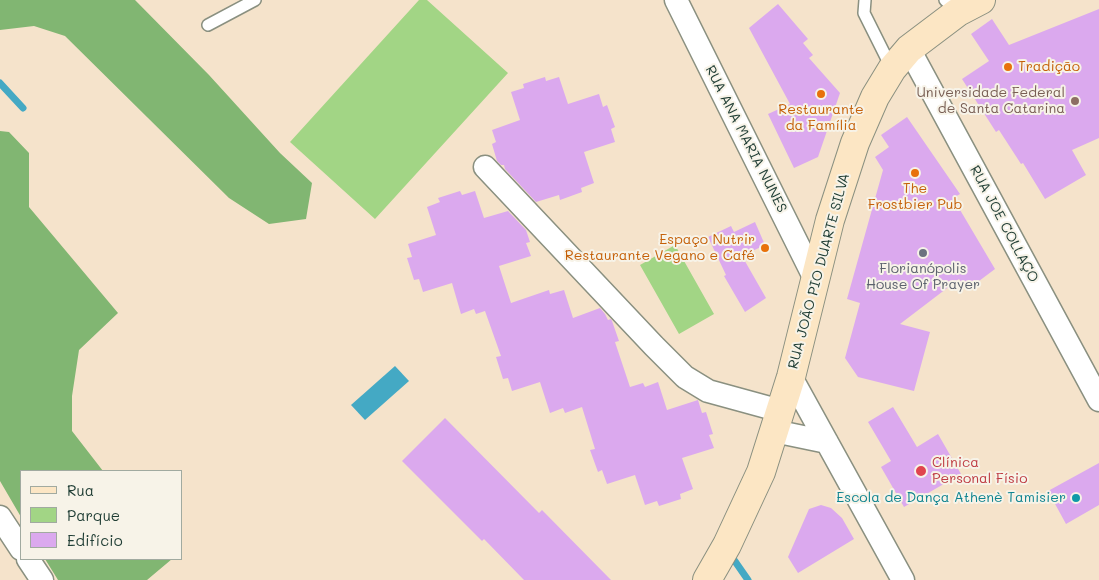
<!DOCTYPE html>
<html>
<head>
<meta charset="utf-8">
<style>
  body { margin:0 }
  #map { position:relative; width:1099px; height:580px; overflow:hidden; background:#f5e3cb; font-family:Mali,sans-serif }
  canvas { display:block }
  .legend { position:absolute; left:20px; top:470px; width:162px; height:90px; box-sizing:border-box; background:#f7f3e8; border:1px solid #a1aaa0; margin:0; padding:6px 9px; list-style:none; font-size:15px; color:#1f3d34 }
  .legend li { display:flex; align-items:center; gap:10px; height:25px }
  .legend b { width:25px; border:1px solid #a1aaa0 }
</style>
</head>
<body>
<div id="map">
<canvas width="1099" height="580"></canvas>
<ul class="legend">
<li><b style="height:6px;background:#fce6c4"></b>Rua</li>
<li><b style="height:14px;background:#a2d585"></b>Parque</li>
<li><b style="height:14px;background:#dba9ee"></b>Edifício</li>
</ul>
</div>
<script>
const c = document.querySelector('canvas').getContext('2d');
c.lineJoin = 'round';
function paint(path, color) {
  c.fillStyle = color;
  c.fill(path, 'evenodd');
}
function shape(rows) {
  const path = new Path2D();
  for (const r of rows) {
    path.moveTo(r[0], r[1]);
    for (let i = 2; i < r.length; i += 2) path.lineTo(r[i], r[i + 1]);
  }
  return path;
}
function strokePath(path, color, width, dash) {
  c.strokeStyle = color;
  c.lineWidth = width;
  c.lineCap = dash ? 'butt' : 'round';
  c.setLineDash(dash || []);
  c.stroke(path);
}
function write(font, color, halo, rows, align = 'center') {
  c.font = font + ' Mali,sans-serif';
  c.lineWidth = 4;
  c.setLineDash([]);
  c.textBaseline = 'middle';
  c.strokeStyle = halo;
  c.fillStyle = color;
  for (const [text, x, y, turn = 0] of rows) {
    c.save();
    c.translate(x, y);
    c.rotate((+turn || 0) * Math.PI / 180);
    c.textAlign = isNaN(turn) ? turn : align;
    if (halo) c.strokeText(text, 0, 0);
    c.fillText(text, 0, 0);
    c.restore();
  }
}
const green = shape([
  [419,0,427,0,508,73,375,219,290,142],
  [675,245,714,314,679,334,640,265]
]);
const forest = shape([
  [0,0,135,0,209,75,280,153,312,183,306,219,269,224,229,198,65,36,34,26,0,30],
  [0,131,9,132,29,153,29,207,118,313,79,350,72,396,72,431,103,471,21,471,21,517,0,481],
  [45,559,172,559,147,580,58,580]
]);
const water = shape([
  [395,366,409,381,365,420,351,405]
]);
const stream = shape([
  [0,83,23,108],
  [732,557,748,580]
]);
const building = shape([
  [778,4,808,39,803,43,813,55,809,58,840,93,818,157,794,168,768,114,790,104,749,28],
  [1099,9,1099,138,1072,150,1086,175,1045,199,1023,163,1021,164,999,130,996,132,962,79,989,61,971,34,992,19,1009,45],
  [545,77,546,81,559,77,568,104,599,94,603,107,607,105,615,127,611,129,615,142,584,152,594,183,581,188,582,192,560,200,559,195,536,202,505,169,504,165,501,165,497,161,492,144,496,142,492,130,520,120,511,92,524,88,523,84],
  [907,117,960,194,953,198,995,269,967,290,959,279,900,324,930,332,914,391,858,377,845,358,860,303,847,299,883,170,875,157,889,147,881,135],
  [460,191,462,195,475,191,484,218,508,211,526,230,530,242,526,243,531,256,499,266,511,303,549,290,550,294,564,290,573,318,600,308,605,314,608,320,611,319,612,321,619,341,615,342,630,387,643,383,645,387,658,382,667,410,698,400,702,413,706,412,713,434,709,435,714,448,682,458,693,489,680,494,681,499,659,506,657,501,645,505,635,475,607,484,602,470,598,472,590,450,595,449,582,407,565,413,563,408,550,413,540,382,512,391,508,378,503,379,496,357,501,356,485,311,476,314,474,309,461,314,452,283,423,292,419,279,414,280,407,258,412,257,408,244,436,235,427,207,440,202,438,198],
  [755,222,765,245,742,256,766,298,745,312,724,276,726,275,708,237,731,226,734,232],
  [893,407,917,447,938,434,961,474,904,507,881,467,891,461,868,422],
  [445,418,539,513,542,510,611,580,524,580,484,539,482,541,402,461],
  [1099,463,1099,505,1066,524,1048,491],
  [821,505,831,508,842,518,854,539,798,573,788,557,809,509]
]);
const lane = shape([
  [865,0,864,13,892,69],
  [945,0,958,12],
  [208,25,255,0]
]);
const street = shape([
  [676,0,815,279],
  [909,49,1099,400],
  [485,167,654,346,685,377,708,391,781,411],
  [791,377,903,580],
  [774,431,827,442],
  [0,517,21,549],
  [28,559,42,580]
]);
const secondary = shape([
  [707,580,727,545,761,472,791,377,830,220,855,143,875,97,892,69,909,49,958,12,981,0]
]);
const markers = [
  [1008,67,5,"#e8710a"],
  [821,94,5,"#e8710a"],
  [1075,101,5,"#8d6e63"],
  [915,173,5,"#e8710a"],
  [765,248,5,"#e8710a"],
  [923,253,5,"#6b7280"],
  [921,471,6,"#e0444e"],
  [1076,498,5,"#0f9aa8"]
];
const foodNames = [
  ["Tradição",1018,67,"left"],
  ["Restaurante",821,110],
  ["da Família",821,126],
  ["The",915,189],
  ["Frostbier Pub",915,205],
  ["Espaço Nutrir",755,240,"right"],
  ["Restaurante Vegano e Café",755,256,"right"]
];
const educationNames = [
  ["Universidade Federal",1065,93],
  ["de Santa Catarina",1065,109]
];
const streetNames = [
  ["RUA ANA MARIA NUNES",746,139,63],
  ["RUA JOE COLLAÇO",1004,224,62],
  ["RUA JOÃO PIO DUARTE SILVA",819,271,-75]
];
const worshipNames = [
  ["Florianópolis",923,269],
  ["House Of Prayer",923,285]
];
const healthNames = [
  ["Clínica",932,463],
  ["Personal Físio",932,479]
];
const cultureNames = [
  ["Escola de Dança Athenè Tamisier",1066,498]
];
paint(green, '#a2d585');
paint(forest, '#81b672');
paint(water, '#44a9c4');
strokePath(stream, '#44a9c4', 7);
paint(building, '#dba9ee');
strokePath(lane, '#8a9080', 14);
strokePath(street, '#8a9080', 25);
strokePath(secondary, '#8a9080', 30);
strokePath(lane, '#fff', 11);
strokePath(street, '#fff', 22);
strokePath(secondary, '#fce6c4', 28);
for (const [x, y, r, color] of markers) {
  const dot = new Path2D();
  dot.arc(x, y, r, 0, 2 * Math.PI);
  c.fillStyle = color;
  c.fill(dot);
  strokePath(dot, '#f7f3e8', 2);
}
write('14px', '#c56008', '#f7f3e8', foodNames);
write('14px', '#785e54', '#f7f3e8', educationNames, 'right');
write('14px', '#1f3d34', '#f7f3e8', streetNames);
write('14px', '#5b616d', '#f7f3e8', worshipNames);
write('14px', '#be3a42', '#f7f3e8', healthNames, 'left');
write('14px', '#0d838f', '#f7f3e8', cultureNames, 'right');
</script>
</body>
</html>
